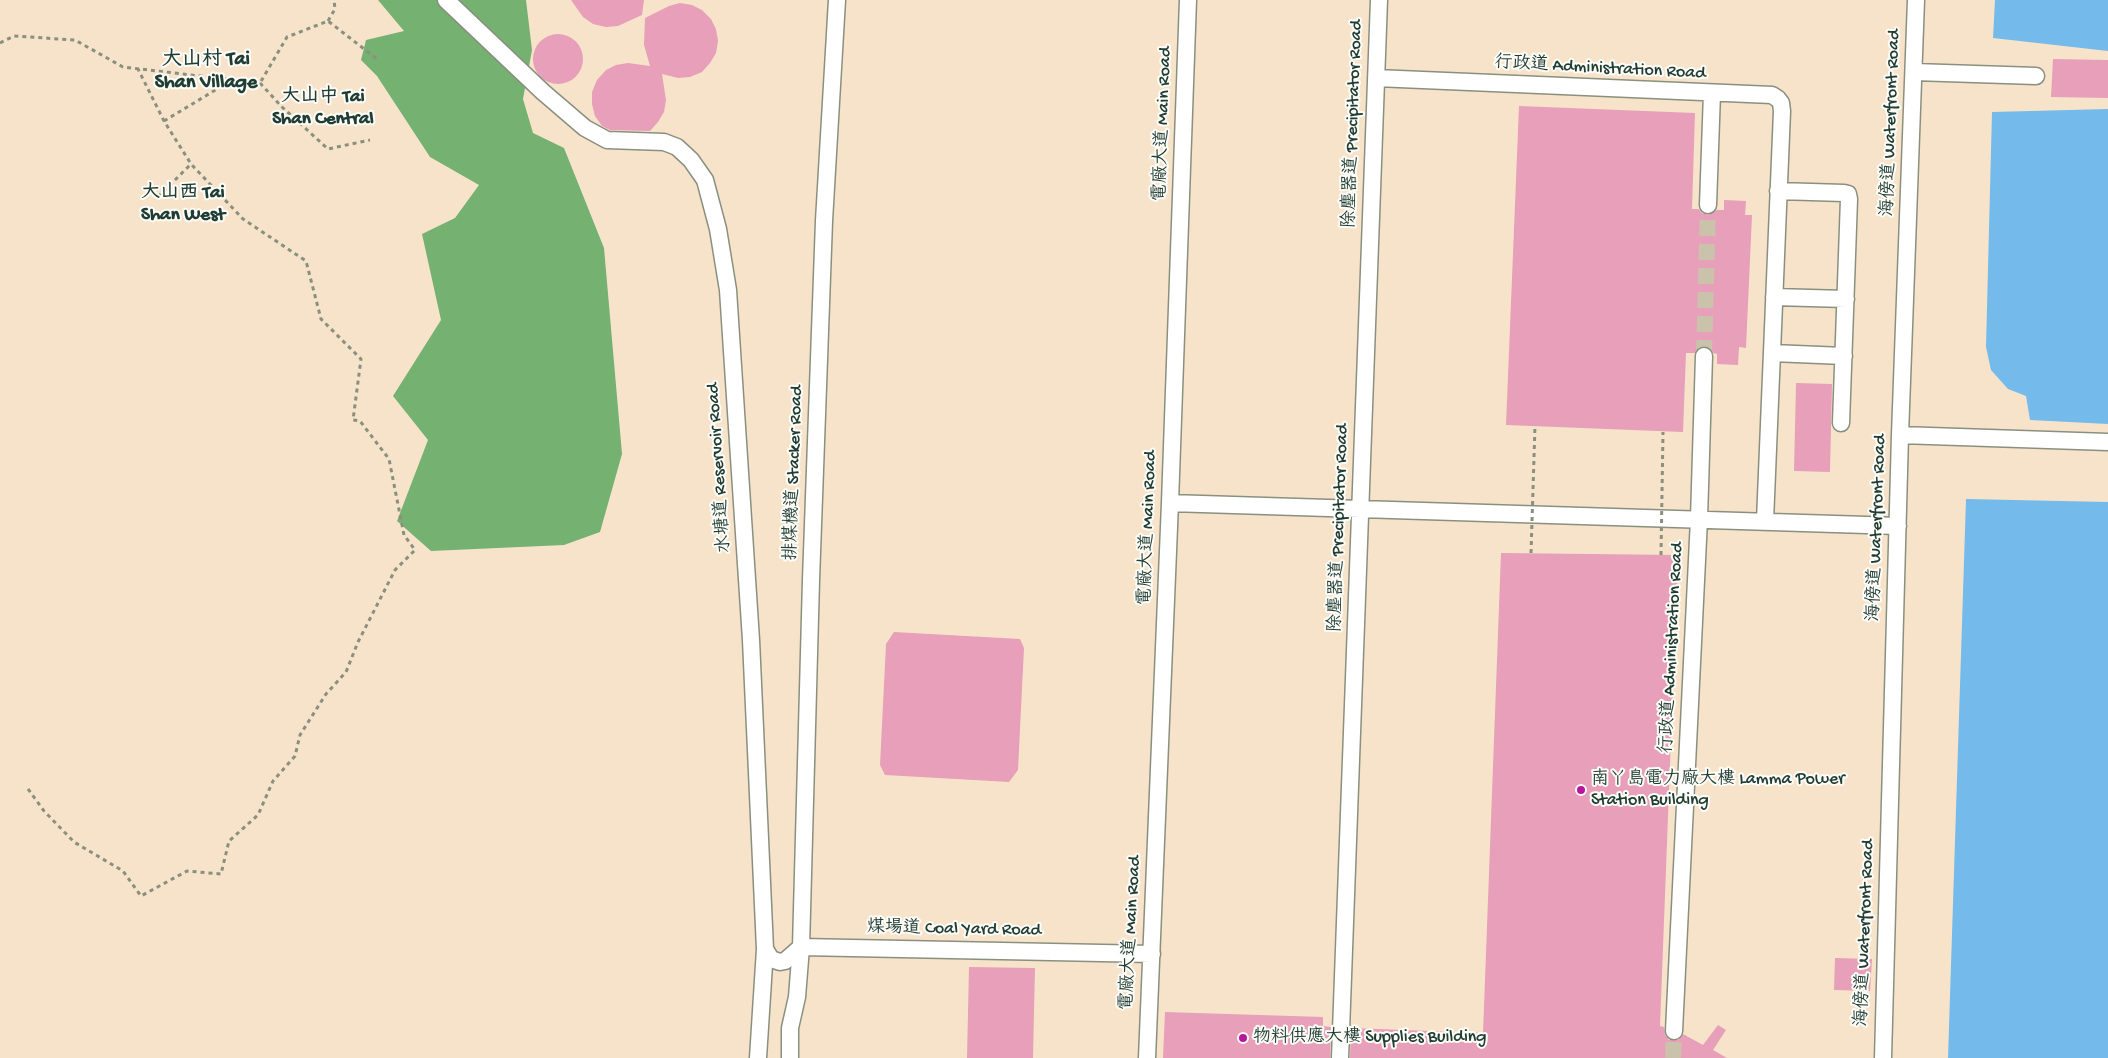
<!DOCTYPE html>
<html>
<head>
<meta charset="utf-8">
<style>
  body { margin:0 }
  canvas { display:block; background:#f6e3ca }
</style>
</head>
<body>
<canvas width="2108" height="1058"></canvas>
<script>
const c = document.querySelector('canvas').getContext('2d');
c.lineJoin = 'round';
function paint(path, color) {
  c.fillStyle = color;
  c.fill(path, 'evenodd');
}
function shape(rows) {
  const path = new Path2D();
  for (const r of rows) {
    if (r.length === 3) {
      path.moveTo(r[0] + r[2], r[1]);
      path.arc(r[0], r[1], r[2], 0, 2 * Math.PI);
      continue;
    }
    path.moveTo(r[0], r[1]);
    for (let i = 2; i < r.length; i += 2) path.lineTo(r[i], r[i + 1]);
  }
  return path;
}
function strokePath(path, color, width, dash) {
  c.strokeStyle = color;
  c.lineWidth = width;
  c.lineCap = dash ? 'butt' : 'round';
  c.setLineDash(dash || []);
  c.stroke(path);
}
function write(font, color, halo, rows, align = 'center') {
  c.font = font + ' "Gochi Hand","LXGW WenKai TC",sans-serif';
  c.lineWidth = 4;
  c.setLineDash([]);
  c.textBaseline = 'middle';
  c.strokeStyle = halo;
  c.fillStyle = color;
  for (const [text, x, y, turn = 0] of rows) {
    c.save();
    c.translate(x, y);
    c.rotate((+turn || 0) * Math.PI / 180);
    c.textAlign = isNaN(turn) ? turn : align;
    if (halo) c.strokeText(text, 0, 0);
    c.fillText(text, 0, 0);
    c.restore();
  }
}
const forest = shape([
  [378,0,526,0,532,50,523,99,533,133,564,148,604,248,622,454,600,532,564,545,431,551,397,521,428,440,393,396,441,320,422,234,455,218,479,185,430,157,377,76,361,60,366,40,404,31]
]);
const water = shape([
  [1995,0,2108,0,2108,51,1993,38],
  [2108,109,2108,424,2030,420,2026,396,2008,389,1991,370,1986,347,1992,112],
  [1966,499,2108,502,2108,1058,1948,1058]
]);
const building = shape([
  [571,0,644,0,642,15,618,26,606,27,593,24,583,17],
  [680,3,692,5,702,10,711,19,716,29,718,41,716,53,710,63,702,72,690,77,678,78,662,74,666,100,664,112,658,122,650,131,610,130,602,126,595,116,592,104,592,92,597,80,606,70,616,65,628,63,650,66,644,45,645,18,669,6],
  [558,59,25],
  [2053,59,2108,60,2108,98,2051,97],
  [1519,106,1695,113,1692,209,1699,209,1702,213,1708,215,1717,210,1724,210,1724,200,1746,201,1745,215,1752,215,1746,348,1739,347,1738,365,1717,364,1717,354,1713,353,1710,348,1705,346,1699,347,1695,353,1686,353,1683,432,1506,425],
  [1796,383,1832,384,1830,472,1794,471],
  [1501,553,1678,555,1660,1026,1664,1027,1665,1035,1669,1040,1678,1040,1683,1034,1703,1045,1718,1025,1726,1030,1713,1050,1727,1058,1350,1058,1351,1028,1483,1033],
  [894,632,1020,639,1024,648,1018,770,1009,782,885,775,880,765,886,644],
  [1835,958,1872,959,1870,991,1834,990],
  [969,967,1035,968,1033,1058,967,1058],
  [1165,1012,1323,1017,1323,1026,1331,1027,1330,1058,1163,1058]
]);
const minorTunnel = shape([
  [1704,356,1708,205],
  [1673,1058,1674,1031]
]);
const path = shape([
  [328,21,335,9,334,0],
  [0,43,14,36,75,40,123,67,260,83,287,37,328,21,377,59],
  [260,83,282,107,328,149,370,140],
  [164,121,232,80],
  [158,197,191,164],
  [28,789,44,811,74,842,123,871,141,896,187,871,221,874,229,841,258,815,273,781,295,756,300,735,326,694,346,672,358,642,395,570,415,550,404,535,389,459,360,421,353,420,361,359,321,319,306,261,243,219,191,164,164,121,138,69]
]);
const minor = shape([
  [446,0,543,92,585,128,607,140,664,142,677,147,691,160,705,180,718,229,728,290,751,640,765,949,758,1058],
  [1914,72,2036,76],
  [1376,78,1772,95,1778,99,1781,103,1782,111,1765,521],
  [1778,191,1844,193,1848,194,1849,199,1841,423],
  [1708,205,1712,93],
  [1774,297,1846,299],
  [1772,353,1844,356],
  [1900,435,2108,442],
  [1170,503,1898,526],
  [765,949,771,959,780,962,785,961,801,947,1152,954],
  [1674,1031,1699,519,1704,356],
  [790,1058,790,1028,797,997,801,947,811,580,824,221,837,0],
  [1147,1058,1170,503,1188,0],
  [1340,1058,1379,0],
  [1883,1058,1900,435,1916,0]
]);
const pathBridge = shape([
  [1531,553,1535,426],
  [1661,555,1663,432]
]);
const markers = [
  [1581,790,5,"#b5179e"],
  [1243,1038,5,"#b5179e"]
];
const streetNames = [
  ["行政道 Administration Road",1600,69,3],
  ["海傍道 Waterfront Road",1892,123,-88],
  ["電廠大道 Main Road",1164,124,-88],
  ["除塵器道 Precipitator Road",1354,124,-88],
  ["水塘道 Reservoir Road",720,468,-94],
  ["排煤機道 Stacker Road",795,473,-88],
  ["電廠大道 Main Road",1149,528,-88],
  ["除塵器道 Precipitator Road",1340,528,-88],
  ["海傍道 Waterfront Road",1878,528,-88],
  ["行政道 Administration Road",1673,648,-87],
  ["煤場道 Coal Yard Road",954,930,1],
  ["電廠大道 Main Road",1132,933,-87],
  ["海傍道 Waterfront Road",1866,933,-88]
];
const poiNames = [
  ["南丫島電力廠大樓 Lamma Power",1591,780],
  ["Station Building",1591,801],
  ["物料供應大樓 Supplies Building",1253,1038]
];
const neighbourhoodNames = [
  ["大山中 Tai",323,98],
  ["Shan Central",323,120],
  ["大山西 Tai",183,194],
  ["Shan West",183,216]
];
const quarterNames = [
  ["大山村 Tai",206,61],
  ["Shan Village",206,84]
];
paint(forest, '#75b171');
paint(water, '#74bbec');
paint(building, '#e89fba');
strokePath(minorTunnel, '#cbc2ac', 16, [16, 8]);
strokePath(minor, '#8a907f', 19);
strokePath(path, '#8a907f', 3, [4, 4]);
strokePath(minor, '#fff', 16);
strokePath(pathBridge, '#8a907f', 3, [4, 4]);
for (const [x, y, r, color] of markers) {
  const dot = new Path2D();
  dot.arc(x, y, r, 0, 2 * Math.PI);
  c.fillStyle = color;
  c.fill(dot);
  strokePath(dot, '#fdfcf7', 2);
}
write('18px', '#1f3d34', '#fdfcf7', streetNames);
write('18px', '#1f3d34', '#fdfcf7', poiNames, 'left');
write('bold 19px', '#1f3d34', '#fdfcf7', neighbourhoodNames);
write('bold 20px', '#1f3d34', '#fdfcf7', quarterNames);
</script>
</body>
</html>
